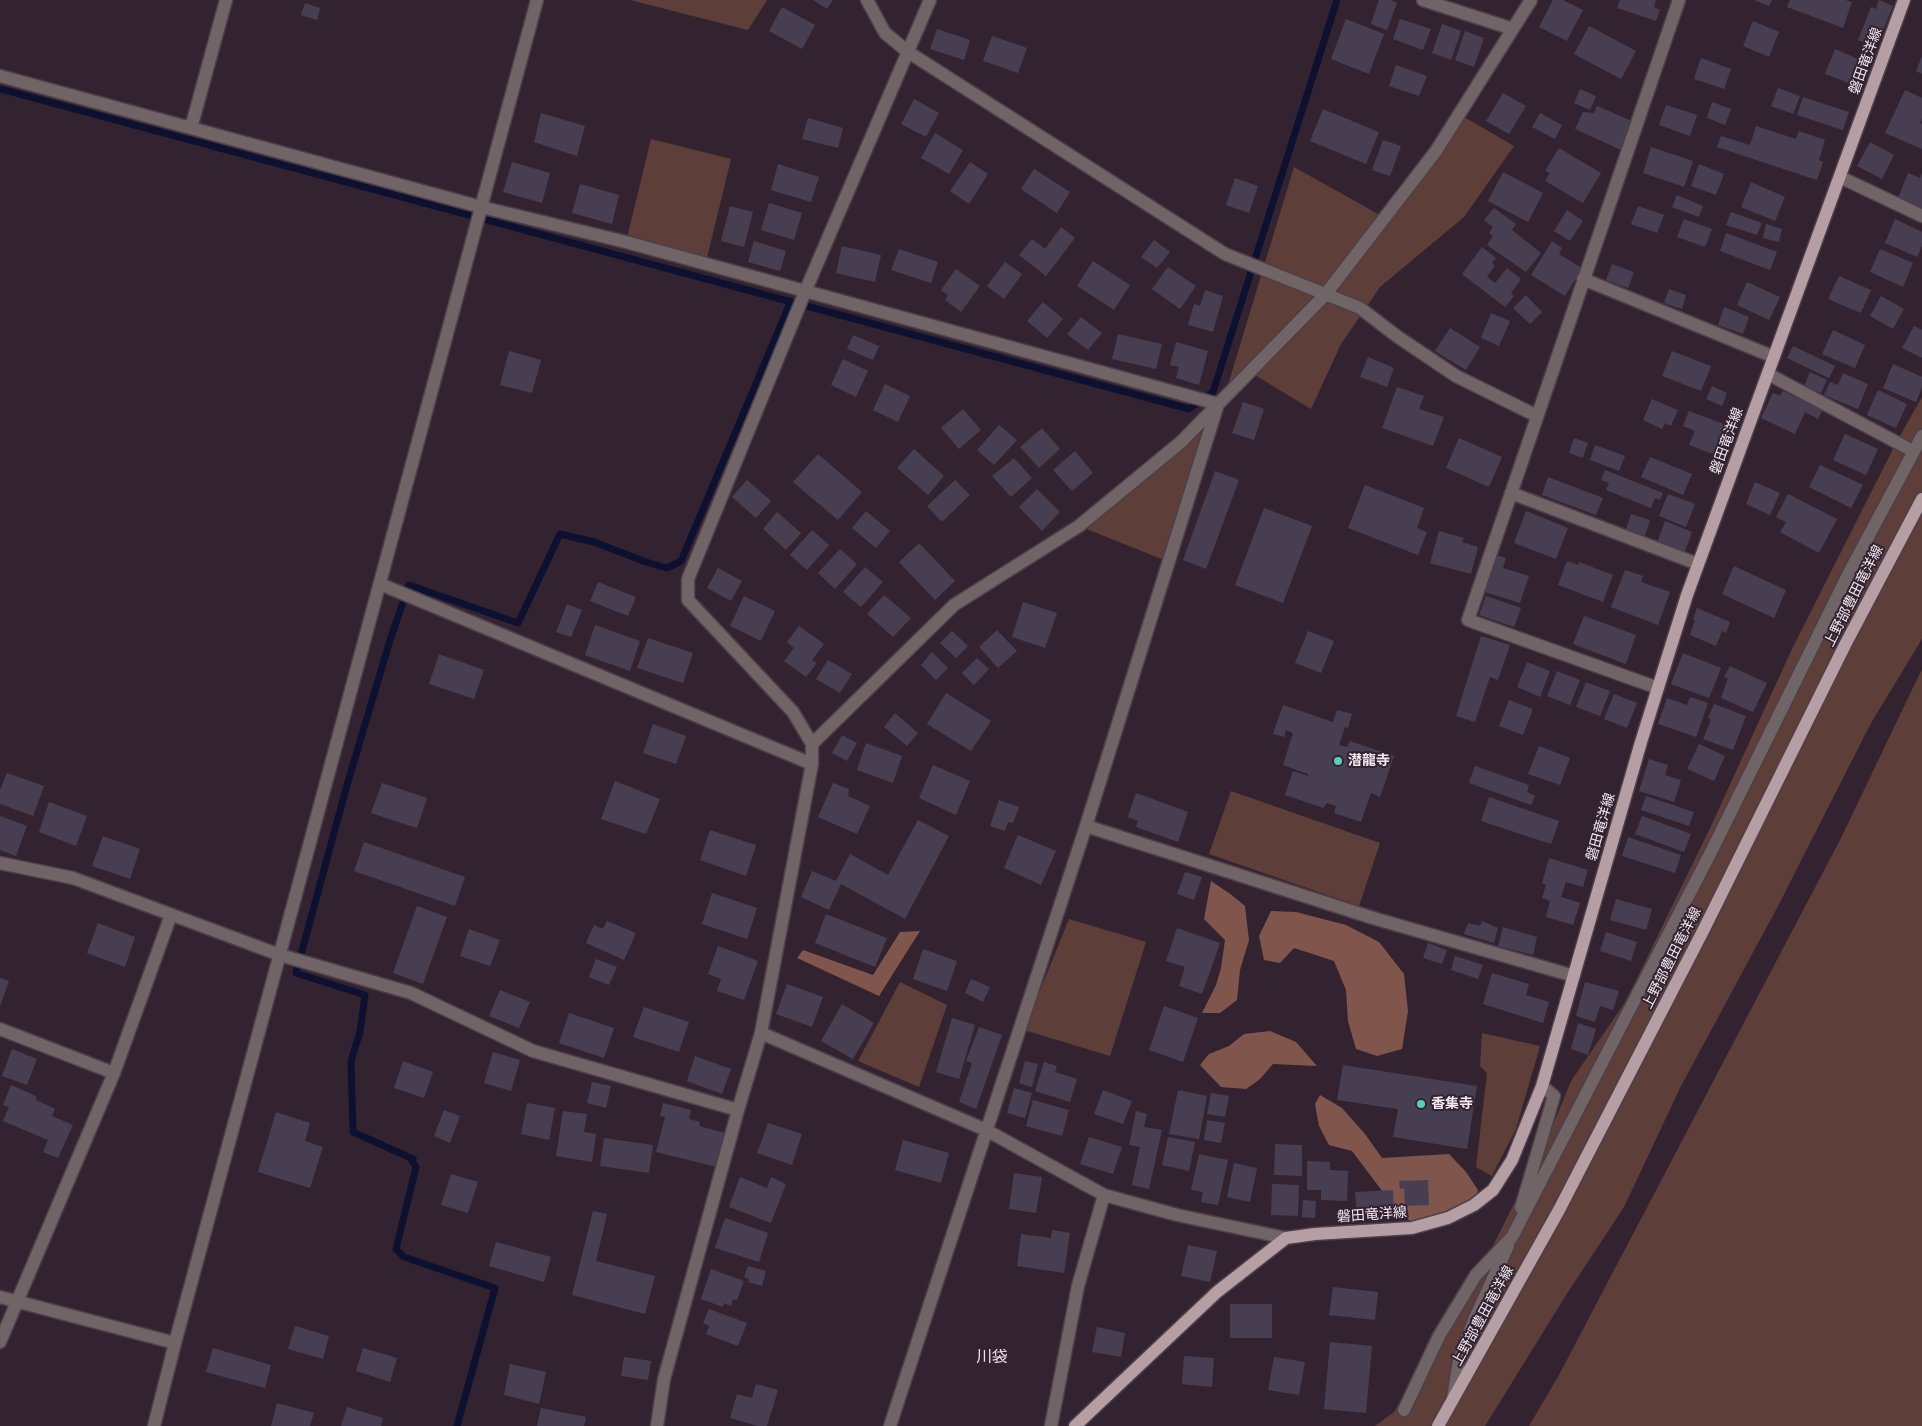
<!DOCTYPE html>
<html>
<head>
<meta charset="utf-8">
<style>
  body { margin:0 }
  canvas { display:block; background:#332330 }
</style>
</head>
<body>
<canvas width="1922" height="1426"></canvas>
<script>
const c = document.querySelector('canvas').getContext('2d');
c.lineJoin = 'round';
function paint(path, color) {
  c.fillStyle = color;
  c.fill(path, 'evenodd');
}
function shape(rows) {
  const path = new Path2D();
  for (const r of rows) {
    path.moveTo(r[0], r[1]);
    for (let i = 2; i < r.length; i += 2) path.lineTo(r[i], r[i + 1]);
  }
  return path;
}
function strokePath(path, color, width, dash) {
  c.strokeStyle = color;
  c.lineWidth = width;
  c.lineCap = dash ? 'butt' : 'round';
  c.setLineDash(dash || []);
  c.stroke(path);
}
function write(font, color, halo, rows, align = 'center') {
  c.font = font + ' Rubik,"Noto Sans JP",sans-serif';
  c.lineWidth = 4;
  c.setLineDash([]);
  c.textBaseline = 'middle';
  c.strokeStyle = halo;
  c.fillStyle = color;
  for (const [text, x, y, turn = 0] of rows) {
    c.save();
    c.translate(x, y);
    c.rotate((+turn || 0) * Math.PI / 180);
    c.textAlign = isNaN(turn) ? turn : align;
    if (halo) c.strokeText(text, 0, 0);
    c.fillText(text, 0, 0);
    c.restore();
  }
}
const green = shape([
  [630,0,767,0,748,30],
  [1459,114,1514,146,1464,217,1380,287,1341,344,1311,409,1250,372,1224,398,1294,167,1378,214],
  [651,139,731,159,706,262,626,242],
  [1922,397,1922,639,1871,723,1778,906,1680,1088,1624,1207,1568,1292,1485,1426,1375,1426,1394,1412,1481,1270,1553,1125,1571,1081,1626,1001,1712,824,1792,649,1896,443],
  [1213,420,1169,562,1079,526],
  [1922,669,1922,1426,1529,1426,1559,1375,1841,838],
  [1231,791,1380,843,1359,906,1209,854],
  [1069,919,1146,942,1110,1056,1024,1030],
  [900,982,947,1005,919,1087,858,1061],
  [1482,1033,1540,1046,1516,1129,1492,1176,1476,1167,1487,1073,1480,1066]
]);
const forest = shape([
  [1211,881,1229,893,1245,906,1249,940,1240,970,1237,1000,1220,1013,1202,1013,1216,985,1221,968,1225,940,1204,919],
  [1271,911,1296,912,1346,925,1379,942,1404,974,1408,1011,1402,1049,1377,1056,1356,1049,1348,1021,1346,990,1334,961,1294,948,1280,963,1264,960,1259,936],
  [920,931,879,996,797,958,803,950,873,975,900,932],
  [1270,1031,1296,1042,1317,1066,1273,1064,1260,1079,1246,1089,1221,1087,1200,1065,1209,1054,1229,1046,1244,1034],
  [1320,1095,1342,1108,1365,1134,1382,1158,1449,1154,1466,1172,1478,1190,1474,1205,1417,1226,1398,1212,1352,1151,1329,1145,1319,1126,1315,1104]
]);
const stream = shape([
  [0,89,1189,409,1213,392,1337,0],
  [457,1426,495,1288,404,1257,396,1249,416,1167,412,1161,413,1159,353,1132,351,1061,360,1032,365,995,296,973,347,785,391,637,409,585,518,623,560,534,594,542,646,562,667,568,681,561,790,303]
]);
const building = shape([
  [813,0,833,0,827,9],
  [1379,0,1390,0,1397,3,1387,30,1371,24],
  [1553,0,1563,0,1583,10,1567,41,1539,27],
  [1620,0,1656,0,1654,7,1660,10,1656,21,1617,8],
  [1754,0,1772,0,1769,6],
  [1790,0,1845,0,1852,2,1843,28,1787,7],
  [1879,0,1893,6,1876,47,1858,40,1871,7,1876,9],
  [305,3,320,8,317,20,301,15],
  [782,7,815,25,802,49,769,31],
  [1346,19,1384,34,1369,74,1331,59],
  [1400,19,1431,29,1423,50,1393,39],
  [1753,21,1779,32,1769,57,1743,46],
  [1442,24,1461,31,1451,60,1432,53],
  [1589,26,1636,51,1621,79,1574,54],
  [937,29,970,40,964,60,930,49],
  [1465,31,1484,38,1474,67,1455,60],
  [992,36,1027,48,1018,73,983,61],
  [1835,49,1860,60,1851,84,1825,74],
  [1922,56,1922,74,1916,71],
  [1701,58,1731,69,1724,89,1694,79],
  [1396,65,1427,76,1419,96,1389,86],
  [1778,88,1800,96,1793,114,1771,106],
  [1580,89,1596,96,1590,110,1574,103],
  [1905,90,1922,98,1922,119,1920,123,1922,124,1922,149,1885,133],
  [1503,93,1526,106,1509,134,1486,121],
  [1803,97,1849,112,1843,130,1797,115],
  [914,99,939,113,926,137,901,124],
  [1712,102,1731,109,1725,125,1707,118],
  [1666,105,1697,115,1690,136,1659,125],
  [1597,106,1634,122,1621,150,1575,129,1583,112,1594,113],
  [1323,109,1379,132,1366,164,1310,141],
  [541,113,585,126,577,156,534,142],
  [1540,113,1562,125,1555,139,1532,127],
  [808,118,843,128,838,148,802,139],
  [1756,126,1796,139,1799,131,1825,140,1819,160,1823,162,1817,180,1717,147,1721,136,1750,145],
  [935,133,963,150,949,174,921,158],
  [1383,140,1401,146,1390,176,1372,170],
  [1870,142,1894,155,1882,179,1857,166],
  [1651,147,1693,161,1684,187,1643,173],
  [1559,148,1601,173,1583,203,1545,181,1550,173,1545,171],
  [512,162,550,173,542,203,503,192],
  [970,162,988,174,969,204,950,191],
  [778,164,819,177,811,202,771,190],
  [1699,164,1724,174,1716,195,1691,186],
  [1034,169,1070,192,1057,213,1021,189],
  [1503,172,1543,193,1528,222,1488,201],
  [1908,173,1920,178,1922,173,1922,208,1898,198],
  [1235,178,1258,186,1249,213,1226,205],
  [1751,182,1785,197,1775,221,1741,207],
  [580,184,619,195,612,224,572,213],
  [1677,195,1703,206,1699,217,1672,207],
  [769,203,802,213,794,240,761,230],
  [730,206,753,212,744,247,721,241],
  [1638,206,1664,215,1657,233,1631,224],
  [1494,208,1516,224,1512,230,1541,253,1526,272,1487,245,1493,236,1489,233,1493,227,1484,220],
  [1567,210,1583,221,1570,241,1554,231],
  [1731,212,1762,223,1757,235,1726,225],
  [1684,219,1712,229,1705,247,1677,237],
  [1895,219,1922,232,1922,246,1917,257,1885,243],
  [1766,224,1782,229,1779,242,1763,238],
  [1061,227,1075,238,1046,276,1019,255,1032,239,1045,249],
  [1726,233,1777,252,1770,270,1720,251],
  [1154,240,1170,252,1157,268,1141,257],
  [754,241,786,251,780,271,748,262],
  [1552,241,1562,248,1559,254,1582,268,1565,296,1531,275],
  [842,246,881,255,875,282,836,273],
  [1482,247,1496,258,1492,263,1495,266,1487,277,1495,283,1507,268,1521,279,1511,293,1514,296,1505,307,1462,274],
  [899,249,938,262,931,283,891,270],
  [1880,249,1913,263,1903,287,1870,272],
  [1093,261,1130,285,1114,310,1077,286],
  [1005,262,1022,274,1004,299,987,286],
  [1612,264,1634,272,1628,288,1606,280],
  [1168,267,1196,286,1180,309,1152,289],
  [956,269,980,286,961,312,945,300,948,295,941,290],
  [1839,276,1871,290,1861,313,1828,299],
  [1747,282,1780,297,1769,320,1737,305],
  [1669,289,1686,295,1682,309,1664,303],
  [1205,290,1223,296,1213,332,1188,325,1194,304,1200,306],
  [1526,295,1542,312,1530,324,1513,308],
  [1881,296,1904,309,1893,329,1870,316],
  [1043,302,1063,319,1047,338,1027,321],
  [1724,307,1749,317,1743,334,1718,325],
  [1491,313,1510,321,1499,346,1481,338],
  [1081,317,1102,333,1088,350,1067,334],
  [1914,326,1922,330,1922,358,1902,348],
  [1450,328,1480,347,1466,370,1435,351],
  [1833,330,1865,345,1855,368,1822,354],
  [1118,334,1162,344,1156,369,1112,359],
  [853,335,879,346,873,360,847,349],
  [1176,342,1208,351,1199,385,1176,378,1179,367,1170,365],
  [1793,346,1835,366,1829,378,1787,358],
  [509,351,541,360,532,393,500,385],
  [1672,351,1711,366,1701,391,1662,376],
  [1368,357,1394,368,1387,387,1360,377],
  [843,359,868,371,856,397,831,385],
  [1893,364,1922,377,1922,387,1916,402,1883,388],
  [1810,372,1827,380,1821,393,1804,386],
  [1843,373,1868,384,1858,409,1824,395,1830,382,1838,385],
  [885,384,910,396,898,422,873,410],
  [1712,386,1727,393,1722,406,1706,399],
  [1397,387,1424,396,1419,409,1444,417,1433,446,1382,428],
  [1878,390,1907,404,1896,428,1867,415],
  [1783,391,1823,410,1818,419,1805,412,1795,434,1761,418,1773,393,1780,396],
  [1652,399,1678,410,1671,426,1665,423,1662,429,1643,420],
  [1243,402,1264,409,1254,440,1232,433],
  [963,409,981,430,959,449,941,428],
  [1689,411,1734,428,1723,458,1689,445,1695,431,1683,426],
  [999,425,1017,440,994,465,977,450],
  [1042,428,1060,449,1039,468,1020,447],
  [1845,434,1878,449,1866,475,1833,460],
  [1459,438,1502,457,1489,487,1446,468],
  [1574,438,1588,443,1583,458,1569,453],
  [1595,445,1625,456,1619,471,1590,460],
  [914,449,944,476,928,495,897,468],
  [1075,451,1093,473,1072,491,1053,470],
  [818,454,862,492,838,520,793,482],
  [1650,457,1692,474,1683,495,1641,477],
  [1014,458,1032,478,1011,497,992,476],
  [1820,465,1863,485,1851,508,1809,487],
  [1605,470,1663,493,1660,500,1655,498,1651,508,1606,490,1609,483,1601,480],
  [1215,471,1239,480,1206,569,1183,560],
  [1548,477,1603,498,1596,515,1542,495],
  [747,480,771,501,756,518,732,497],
  [955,480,970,495,942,522,927,506],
  [1755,482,1780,493,1770,515,1746,504],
  [1365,485,1424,508,1417,528,1427,532,1418,555,1348,528],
  [1037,489,1060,512,1042,531,1019,507],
  [1668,494,1695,504,1686,527,1659,516],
  [1788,494,1837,519,1819,553,1780,532,1786,522,1776,517],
  [1264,508,1312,526,1283,603,1235,585],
  [866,511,890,531,876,548,852,528],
  [1526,511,1568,528,1556,559,1514,543],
  [777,512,801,533,786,550,763,529],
  [1631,514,1650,520,1645,536,1626,529],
  [1665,521,1692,532,1684,554,1657,543],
  [812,530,829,545,807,570,790,555],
  [1439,531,1464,538,1462,542,1478,547,1471,574,1430,563],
  [919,543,955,581,935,600,899,562],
  [840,549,857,564,835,589,818,573],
  [1493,554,1506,558,1503,568,1529,576,1520,603,1482,591],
  [1567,561,1578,565,1579,562,1613,575,1603,602,1558,585],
  [1734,566,1786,590,1774,618,1722,594],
  [865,567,883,582,861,607,843,592],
  [718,568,742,581,731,601,707,588],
  [1625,570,1643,576,1641,582,1670,592,1658,625,1611,607],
  [598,582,636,597,628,616,590,601],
  [884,595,911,618,893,637,867,614],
  [744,596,775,611,761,641,730,626],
  [1486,596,1521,608,1514,627,1479,615],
  [1023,602,1057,613,1045,648,1012,637],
  [567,604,582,610,571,637,556,632],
  [1697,608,1730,622,1726,633,1722,631,1716,646,1690,635,1695,620,1693,619],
  [1584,616,1636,635,1626,664,1573,644],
  [595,625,640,641,630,671,585,655],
  [799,626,824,644,812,660,817,663,806,677,784,661,794,648,787,642],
  [997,630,1017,651,998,668,979,647],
  [952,631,968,646,956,658,940,643],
  [1308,631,1334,641,1321,673,1295,663],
  [1481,636,1510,645,1498,680,1490,677,1475,722,1456,716],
  [648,638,693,653,683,683,637,668],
  [932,652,948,668,936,680,921,665],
  [1683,653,1721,668,1709,698,1671,684],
  [439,654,484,670,474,699,429,684],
  [977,658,989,669,974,685,962,673],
  [828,660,852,674,840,693,816,679],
  [1527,662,1550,671,1540,697,1517,687],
  [1730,666,1767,683,1753,712,1721,698,1728,678,1724,677],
  [1557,671,1580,680,1570,705,1547,696],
  [1586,682,1610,691,1600,716,1576,707],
  [946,693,991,721,971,751,927,724],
  [1614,694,1637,703,1627,728,1604,719],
  [1690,697,1708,703,1696,737,1658,724,1667,698,1687,705],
  [1509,700,1533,709,1523,735,1499,726],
  [1714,704,1746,716,1733,750,1703,739,1711,720,1708,718],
  [1283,705,1333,722,1337,710,1352,714,1348,728,1345,727,1339,745,1347,747,1350,741,1394,756,1380,797,1371,793,1361,822,1334,813,1336,806,1327,803,1323,808,1285,795,1293,771,1308,776,1308,774,1283,765,1293,733,1286,730,1284,737,1273,734],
  [895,713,918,733,907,746,884,727],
  [653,724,686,736,676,764,643,753],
  [842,735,857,743,847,761,832,753],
  [866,743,902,756,893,783,857,770],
  [1699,744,1725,756,1714,781,1687,769],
  [1539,746,1570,758,1560,785,1528,774],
  [1649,759,1668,765,1665,775,1681,780,1674,802,1639,791],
  [933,765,970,781,956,815,919,798],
  [1475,766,1529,785,1527,792,1535,796,1531,805,1469,783],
  [7,773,44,786,33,816,0,804,0,790],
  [615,781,660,799,646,834,601,819],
  [382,783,427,798,417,828,371,813],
  [833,783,849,789,848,796,870,806,857,834,818,817],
  [1136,793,1188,812,1178,842,1136,827,1138,821,1128,817],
  [1646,796,1694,812,1689,826,1641,810],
  [1489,797,1559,821,1551,844,1481,821],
  [999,800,1019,807,1013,823,1008,822,1005,831,990,826],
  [49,802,87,816,76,846,39,832],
  [0,816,27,826,16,856,0,850],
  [1642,816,1691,834,1684,852,1635,834],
  [918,820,949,836,905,919,841,884,829,910,801,897,812,871,836,881,850,854,888,875],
  [710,830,756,845,746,876,700,860],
  [1018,835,1056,851,1041,885,1004,868],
  [103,836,140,849,130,879,92,866],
  [1628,837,1681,855,1675,873,1622,856],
  [364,842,465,877,455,906,354,871],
  [1549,858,1588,870,1583,887,1566,882,1561,897,1580,903,1573,925,1546,917,1550,901,1542,898,1546,885,1542,883],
  [1185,872,1202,877,1194,900,1177,894],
  [712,893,757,908,747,939,702,924],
  [1616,899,1652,909,1646,930,1610,920],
  [417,906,447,917,423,984,393,973],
  [826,914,887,938,875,967,815,943],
  [607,921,636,933,624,960,586,943,594,925,603,929],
  [1482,921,1498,928,1494,943,1464,934,1468,923,1480,926],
  [98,923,135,937,125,967,87,953],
  [1503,927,1537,937,1533,955,1498,946],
  [1177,928,1220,943,1202,994,1179,986,1185,967,1166,961],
  [469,929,500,940,490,966,460,956],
  [1606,932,1637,942,1631,961,1600,951],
  [1428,943,1447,950,1442,964,1423,958],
  [718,946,758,961,744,1000,717,991,721,979,708,974],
  [923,949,957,961,947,991,913,979],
  [1455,956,1483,965,1478,979,1451,970],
  [596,959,617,967,609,985,589,977],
  [1492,973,1529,984,1526,995,1549,1002,1543,1023,1483,1004],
  [0,978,9,981,0,1006],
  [971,979,990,987,983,1002,965,993],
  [1585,982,1619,991,1613,1010,1600,1006,1595,1022,1576,1016],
  [787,984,823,997,812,1027,776,1014],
  [500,990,530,1002,519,1028,489,1016],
  [842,1004,874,1023,853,1059,821,1041],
  [1164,1006,1198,1018,1183,1062,1149,1050],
  [644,1007,689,1022,679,1052,633,1037],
  [569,1013,614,1028,604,1058,559,1043],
  [952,1018,975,1025,959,1079,936,1072],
  [1578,1023,1596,1029,1588,1055,1571,1049],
  [979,1027,1002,1035,976,1109,959,1102,972,1063,966,1061],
  [12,1049,37,1059,27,1085,2,1076],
  [493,1052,520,1060,511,1091,484,1083],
  [695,1056,731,1069,722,1094,687,1081],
  [403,1061,433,1072,424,1098,394,1088],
  [1025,1061,1038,1064,1032,1087,1019,1083],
  [1044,1062,1057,1066,1055,1072,1077,1079,1070,1102,1035,1091],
  [1343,1065,1477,1086,1467,1149,1393,1137,1398,1109,1337,1100],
  [592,1082,611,1086,606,1108,587,1103],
  [11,1085,36,1096,36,1100,55,1109,52,1116,73,1125,58,1158,43,1152,48,1140,3,1121,9,1107,3,1105],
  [1014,1088,1032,1093,1025,1118,1007,1113],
  [1103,1090,1132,1101,1123,1124,1094,1114],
  [1178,1090,1207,1096,1199,1139,1169,1134],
  [1211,1093,1229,1096,1225,1117,1207,1114],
  [1033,1100,1069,1110,1062,1136,1026,1126],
  [527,1103,555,1108,549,1140,521,1134],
  [663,1103,691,1110,689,1119,700,1122,699,1126,725,1133,717,1167,656,1152,665,1117,660,1116],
  [444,1110,460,1116,450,1143,434,1136],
  [563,1111,587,1114,584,1132,596,1134,592,1162,556,1156],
  [1136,1111,1147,1114,1144,1127,1162,1130,1149,1189,1132,1185,1140,1147,1129,1145],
  [276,1112,310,1123,305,1141,323,1147,310,1188,258,1172],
  [1207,1120,1225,1123,1221,1143,1204,1140],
  [768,1123,802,1134,792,1165,757,1153],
  [1089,1137,1122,1147,1113,1174,1080,1164],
  [1168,1137,1195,1142,1189,1171,1162,1165],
  [604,1138,653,1145,649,1173,600,1166],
  [903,1140,949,1153,941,1183,895,1170],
  [1275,1144,1302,1145,1302,1176,1274,1175],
  [1199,1154,1228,1160,1218,1205,1201,1202,1203,1192,1191,1190],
  [1307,1161,1330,1162,1330,1170,1348,1171,1347,1201,1321,1200,1321,1190,1307,1190],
  [1234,1163,1257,1168,1250,1202,1227,1197],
  [1014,1173,1042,1177,1036,1213,1009,1209],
  [451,1174,478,1182,468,1213,441,1205],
  [740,1177,767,1188,771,1177,786,1184,771,1223,729,1207],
  [1428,1180,1429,1205,1405,1206,1404,1188,1400,1189,1399,1181],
  [1272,1184,1299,1185,1298,1216,1271,1215],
  [1393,1190,1394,1211,1357,1213,1355,1192],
  [1303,1200,1316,1201,1315,1218,1302,1217],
  [593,1211,607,1214,596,1261,655,1276,645,1314,572,1295],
  [725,1218,768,1233,759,1262,715,1248],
  [1052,1230,1070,1233,1064,1273,1017,1266,1021,1234,1051,1238],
  [496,1242,551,1257,544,1282,489,1266],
  [1188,1245,1217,1251,1210,1282,1181,1276],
  [748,1266,766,1271,762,1286,748,1282,749,1279,744,1277],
  [711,1269,744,1281,737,1300,733,1299,731,1306,724,1303,723,1307,701,1299],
  [1333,1287,1378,1292,1375,1320,1329,1315],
  [1230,1304,1272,1304,1272,1338,1230,1338],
  [709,1309,747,1323,738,1346,706,1334,709,1326,703,1323],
  [295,1326,329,1336,323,1359,288,1349],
  [1097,1327,1125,1333,1121,1357,1092,1352],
  [1330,1342,1372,1346,1366,1413,1324,1409],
  [213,1348,271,1365,265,1388,206,1372],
  [363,1348,397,1358,390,1382,356,1371],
  [1184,1356,1214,1358,1212,1387,1182,1384],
  [624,1357,651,1361,648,1380,621,1376],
  [1274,1357,1305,1362,1299,1395,1268,1390],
  [510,1364,546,1372,539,1404,504,1395],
  [756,1384,778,1390,767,1426,758,1426,730,1418,737,1394,752,1398],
  [277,1403,314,1413,310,1426,271,1426],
  [347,1407,383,1418,381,1426,341,1426],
  [541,1408,586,1417,584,1426,537,1426]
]);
const minor = shape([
  [867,0,885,33,908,52,1225,254,1360,308,1398,337,1456,376,1537,416],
  [1423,0,1513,29],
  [0,76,481,207,626,242,1218,404,1086,826,890,1426],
  [191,128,226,0],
  [1840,177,1922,216],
  [1583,279,1774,357],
  [1768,374,1913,451],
  [1511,493,1698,564],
  [380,584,812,764],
  [1658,688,1468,620,1679,0],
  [812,744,954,605,1079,526,1181,442,1325,295,1436,151,1531,0],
  [1086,826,1373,918,1574,976],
  [0,863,73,878,280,955,411,993,533,1051,738,1110],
  [0,1029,114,1073],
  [761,1033,986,1130,1104,1195,1177,1215,1286,1238],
  [1521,1208,1554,1096,1542,1086],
  [0,1297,175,1343],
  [0,1342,114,1073,171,915],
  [1453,1398,1459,1360,1474,1320,1508,1246],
  [1404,1410,1439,1336,1476,1275,1512,1237,1712,850,1851,569,1922,436],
  [154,1426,175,1343,537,0],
  [657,1426,664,1379,738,1110,761,1033,812,764,812,744,793,712,688,600,688,579,805,292,930,0],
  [1051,1426,1078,1286,1104,1195]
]);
const major = shape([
  [1075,1426,1217,1292,1286,1238,1315,1234,1412,1228,1448,1218,1474,1205,1493,1190,1512,1160,1542,1086,1641,742,1687,595,1904,0],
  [1438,1426,1559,1210,1703,931,1845,645,1922,499]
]);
const markers = [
  [1338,761,5,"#57cec1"],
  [1421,1104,5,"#57cec1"]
];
const streetNames = [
  ["磐田竜洋線",1866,61,-70],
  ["磐田竜洋線",1727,441,-70],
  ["上野部豊田竜洋線",1854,596,-63],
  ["磐田竜洋線",1601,827,-74],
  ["上野部豊田竜洋線",1672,958,-63],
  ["磐田竜洋線",1372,1215,-4],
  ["上野部豊田竜洋線",1483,1316,-61]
];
const poiNames = [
  ["潜龍寺",1348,761],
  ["香集寺",1431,1104]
];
const quarterNames = [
  ["川袋",992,1357]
];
paint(green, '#5e3e38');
paint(forest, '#80554c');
strokePath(stream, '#0d112f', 7);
paint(building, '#473f51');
strokePath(minor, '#4e3f4b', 15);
strokePath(major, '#4e3f4b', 15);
strokePath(minor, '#706467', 12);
strokePath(major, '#b69fa4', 12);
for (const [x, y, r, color] of markers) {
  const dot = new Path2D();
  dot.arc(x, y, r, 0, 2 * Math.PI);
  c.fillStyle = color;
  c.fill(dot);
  strokePath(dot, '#332330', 2);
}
write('14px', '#f2e8f0', '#332330', streetNames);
write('bold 14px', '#f2e8f0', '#332330', poiNames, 'left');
write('16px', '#f2dced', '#332330', quarterNames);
</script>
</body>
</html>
